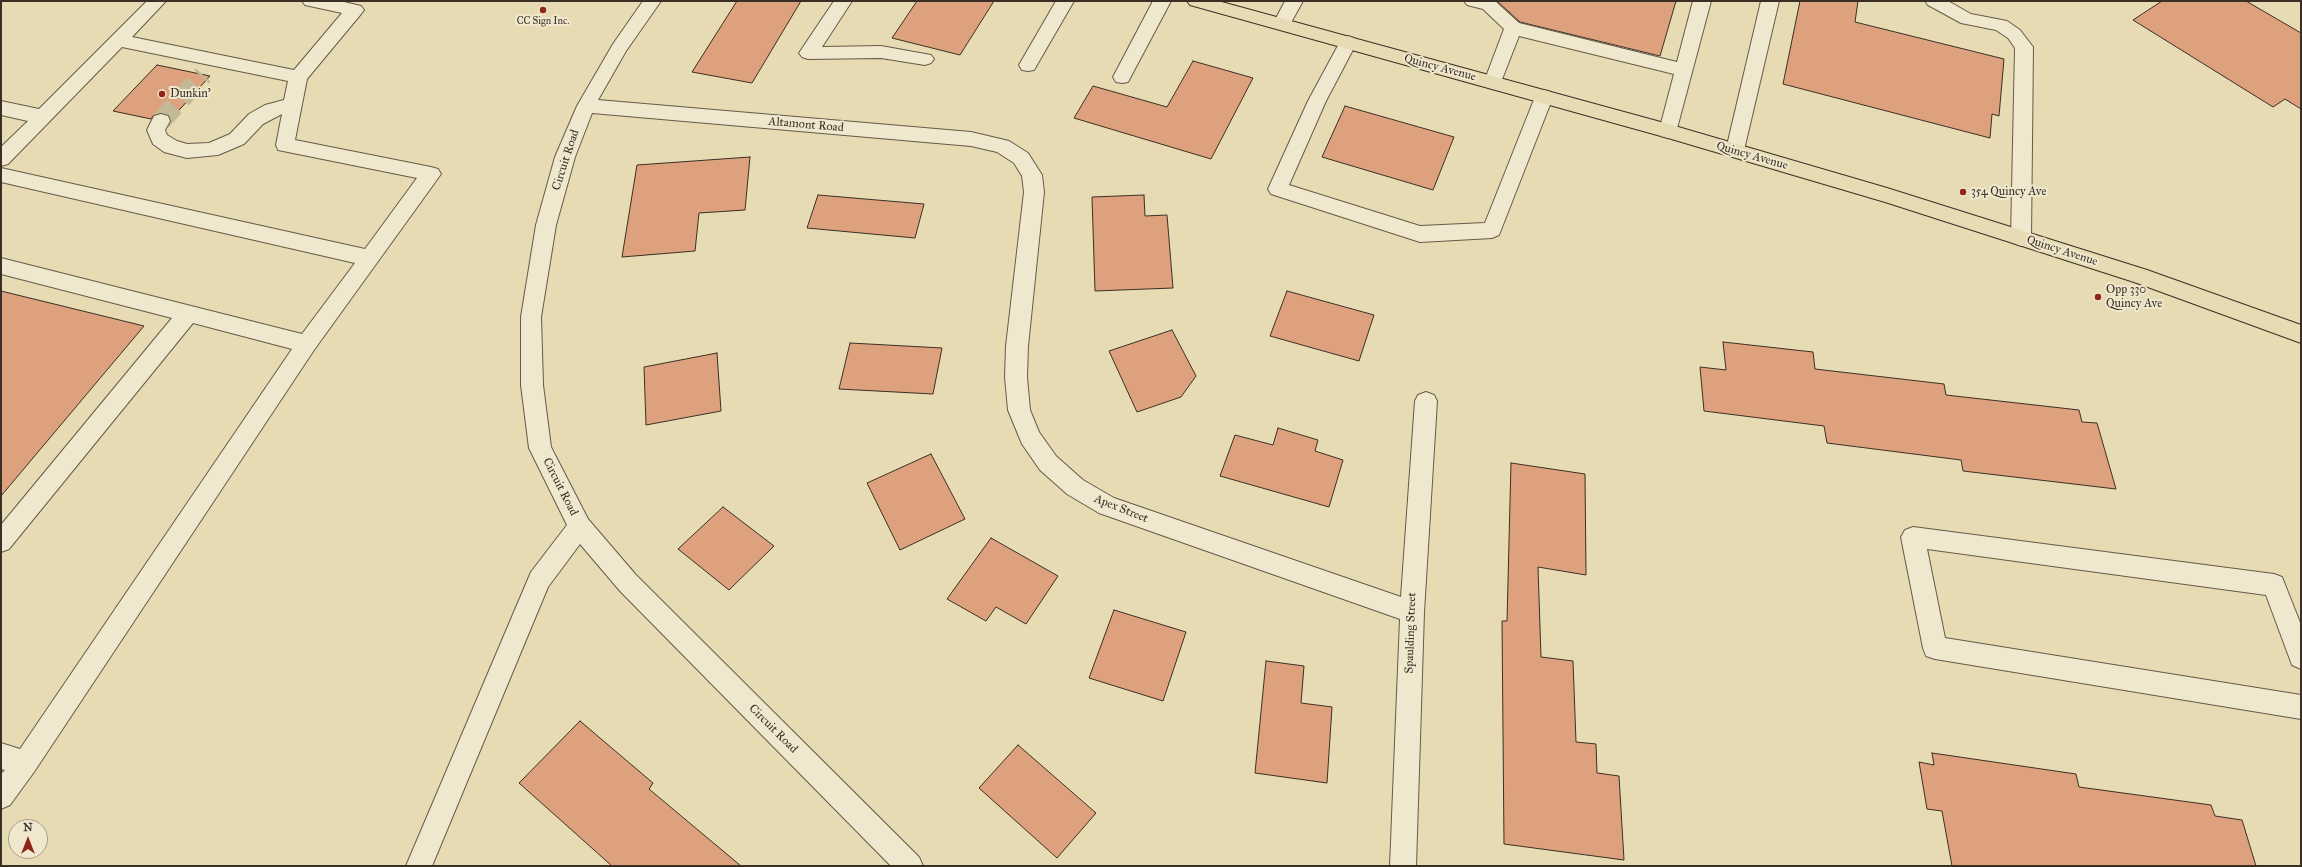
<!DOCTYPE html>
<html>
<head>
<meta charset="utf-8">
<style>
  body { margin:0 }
  #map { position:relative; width:2302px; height:867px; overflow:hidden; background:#e6dbb3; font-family:"IM FELL Great Primer",serif }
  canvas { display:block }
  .frame { position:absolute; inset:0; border:2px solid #3b2f25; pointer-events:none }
  .north { position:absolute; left:8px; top:819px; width:40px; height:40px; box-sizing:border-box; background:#efe8ce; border:1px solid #a79e8a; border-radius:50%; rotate:0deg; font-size:11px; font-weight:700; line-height:16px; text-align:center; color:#3b2f25 }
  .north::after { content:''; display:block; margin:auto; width:14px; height:18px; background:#8f2418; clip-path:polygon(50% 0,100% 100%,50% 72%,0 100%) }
</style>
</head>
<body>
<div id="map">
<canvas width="2302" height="867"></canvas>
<div class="frame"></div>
<div class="north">N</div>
</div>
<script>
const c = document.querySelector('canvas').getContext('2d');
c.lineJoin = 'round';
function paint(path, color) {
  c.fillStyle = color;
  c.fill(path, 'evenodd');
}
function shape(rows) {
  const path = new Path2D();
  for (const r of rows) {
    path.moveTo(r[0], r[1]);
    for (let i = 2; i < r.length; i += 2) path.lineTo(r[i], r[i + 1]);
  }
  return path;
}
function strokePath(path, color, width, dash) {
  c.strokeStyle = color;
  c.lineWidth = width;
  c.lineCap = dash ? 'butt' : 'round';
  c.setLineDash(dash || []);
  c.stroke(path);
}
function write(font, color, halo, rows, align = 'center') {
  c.font = font + ' "IM FELL Great Primer",serif';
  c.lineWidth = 4;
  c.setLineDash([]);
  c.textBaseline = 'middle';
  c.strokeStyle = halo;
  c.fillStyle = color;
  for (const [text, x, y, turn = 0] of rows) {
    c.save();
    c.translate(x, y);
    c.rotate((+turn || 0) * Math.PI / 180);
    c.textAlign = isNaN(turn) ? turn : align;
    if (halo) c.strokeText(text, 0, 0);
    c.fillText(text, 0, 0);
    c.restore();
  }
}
const building = shape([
  [737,1,801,1,752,83,692,72,737,1],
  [917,1,994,1,960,55,892,38,917,1],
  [1497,1,1676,1,1660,56,1520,22,1497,1],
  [1800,1,1858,1,1855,22,2004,59,1999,116,1992,114,1990,138,1783,84,1800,1],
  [2162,1,2246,1,2301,33,2301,109,2285,99,2273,107,2133,20,2162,1],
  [1193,61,1253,78,1211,159,1074,118,1093,86,1167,107,1193,61],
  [157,65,210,76,171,119,168,115,161,113,154,115,151,119,113,111,157,65],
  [1345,106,1454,137,1433,190,1322,157,1345,106],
  [750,157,745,210,699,213,695,251,622,257,637,165,750,157],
  [818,195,924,204,915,238,807,228,818,195],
  [1144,195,1145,216,1167,215,1173,288,1095,291,1092,197,1144,195],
  [1,291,144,326,1,496,1,291],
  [1287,291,1374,315,1359,361,1270,336,1287,291],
  [1172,330,1196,376,1181,397,1137,412,1109,351,1172,330],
  [1723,342,1813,352,1815,369,1944,384,1946,395,2079,410,2082,422,2097,423,2116,489,1963,471,1961,460,1827,443,1824,426,1704,411,1700,367,1726,370,1723,342],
  [850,343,942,348,933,394,839,389,850,343],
  [717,353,721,411,646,425,644,367,717,353],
  [1278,428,1318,440,1315,451,1343,460,1329,507,1220,476,1235,435,1273,445,1278,428],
  [931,454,965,519,900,550,867,483,931,454],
  [1511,463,1585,474,1586,575,1538,567,1541,657,1573,661,1576,742,1596,744,1597,773,1619,776,1624,860,1504,844,1502,621,1507,621,1511,463],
  [723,507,774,546,729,590,678,549,723,507],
  [991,538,1058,576,1026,624,996,607,986,621,947,599,991,538],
  [1114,610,1186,632,1163,701,1089,678,1114,610],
  [1266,661,1304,666,1301,703,1332,707,1327,783,1255,773,1266,661],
  [580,721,653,783,649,789,741,866,612,866,519,783,580,721],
  [1018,745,1096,813,1057,858,979,788,1018,745],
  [1932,753,2076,774,2079,787,2211,805,2215,816,2242,820,2256,866,1952,866,1942,811,1927,809,1919,762,1934,765,1932,753]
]);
const minorTunnel = shape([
  [161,121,203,75]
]);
const minor = shape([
  [147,1,166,1,132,37,294,70,342,13,305,5,302,1,340,1,361,6,364,10,361,14,307,79,295,140,431,167,438,169,441,174,314,350,34,772,10,805,1,809,1,774,5,770,1,769,1,743,20,749,292,349,193,323,9,549,1,552,1,525,172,318,1,274,1,258,302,334,355,263,1,182,1,168,365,249,417,178,278,150,276,145,282,114,263,124,244,144,218,155,187,158,164,152,153,144,147,130,154,116,161,114,168,116,170,121,165,130,167,135,177,141,187,144,209,143,230,134,249,114,265,105,284,100,288,81,122,47,8,164,1,166,1,147,28,121,1,115,1,101,39,109,147,1],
  [643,1,661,1,626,51,598,100,971,132,1009,141,1028,153,1042,175,1044,192,1028,346,1027,377,1030,410,1039,432,1056,456,1083,480,1114,498,1401,597,1415,401,1418,395,1426,392,1434,395,1437,401,1424,612,1416,866,1390,866,1400,619,1099,513,1067,494,1040,470,1022,444,1008,410,1005,377,1006,346,1024,192,1022,176,1014,163,997,152,971,146,592,113,575,157,556,225,541,317,543,385,551,447,588,519,636,575,919,857,923,866,891,866,620,591,580,544,548,587,432,866,406,866,531,572,567,525,529,448,521,385,521,317,536,225,555,157,577,106,613,44,643,1],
  [834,1,852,1,822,47,881,46,931,55,934,59,931,63,925,65,881,58,808,59,802,57,799,53,834,1],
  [1056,1,1074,1,1034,70,1028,71,1022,70,1019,65,1056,1],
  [1153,1,1171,1,1128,82,1122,83,1116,82,1113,77,1153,1],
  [1285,1,1303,1,1288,28,1282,30,1276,28,1273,24,1285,1],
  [1464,1,1495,1,1519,23,1677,62,1693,1,1711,1,1675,136,1668,138,1661,136,1659,131,1674,74,1519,36,1499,87,1493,89,1487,87,1484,82,1504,29,1483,9,1467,5,1464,1],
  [1761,1,1779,1,1744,150,1742,155,1735,157,1728,155,1726,150,1761,1],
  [1925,1,1948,1,1971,14,2007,21,2020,30,2033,47,2031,238,2028,243,2021,246,2014,243,2011,238,2015,48,2008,38,1996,30,1961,23,1928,5,1925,1],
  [1348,36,1354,38,1357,42,1326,101,1289,185,1420,226,1485,223,1535,97,1537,92,1544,90,1551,92,1553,97,1499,235,1492,238,1420,242,1271,194,1268,189,1308,101,1342,38,1348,36],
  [1913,527,2274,574,2282,577,2301,625,2301,669,2292,665,2266,595,1927,549,1945,638,2301,695,2301,719,1935,659,1926,656,1923,648,1901,537,1905,530,1913,527]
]);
const major = shape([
  [1187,1,1218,1,1668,124,1887,188,2147,270,2301,325,2301,343,2134,282,1885,202,1668,138,1190,5,1187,1]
]);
const markers = [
  [543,10,4,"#8f2418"],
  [162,94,4,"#8f2418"],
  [1963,192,4,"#8f2418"],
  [2098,297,4,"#8f2418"]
];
const farPoinames = [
  ["CC Sign Inc.",543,22]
];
const streetNames = [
  ["Quincy Avenue",1440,68,15],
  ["Altamont Road",806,125,5],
  ["Quincy Avenue",1752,156,16],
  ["Circuit Road",566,160,-72],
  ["Quincy Avenue",2062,251,18],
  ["Circuit Road",560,487,63],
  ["Apex Street",1121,509,22],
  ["Spaulding Street",1411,633,-88],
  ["Circuit Road",773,729,45]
];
const poiNames = [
  ["Dunkin'",170,94],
  ["354 Quincy Ave",1971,192],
  ["Opp 330",2106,290],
  ["Quincy Ave",2106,304]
];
paint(building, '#dea17e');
strokePath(building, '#3b2f25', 1);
strokePath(minorTunnel, '#c4b997', 20, [20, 10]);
strokePath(minor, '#665a48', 2);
strokePath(major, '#3b2f25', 2);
paint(minor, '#efe8ce');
paint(major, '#e6dbb3');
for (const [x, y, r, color] of markers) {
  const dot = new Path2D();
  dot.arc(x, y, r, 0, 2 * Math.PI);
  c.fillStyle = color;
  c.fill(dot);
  strokePath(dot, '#efe8ce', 1.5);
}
write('10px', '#3b2f25', '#efe8ce', farPoinames);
write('12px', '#3b2f25', '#efe8ce', streetNames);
write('12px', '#3b2f25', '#efe8ce', poiNames, 'left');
</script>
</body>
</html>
